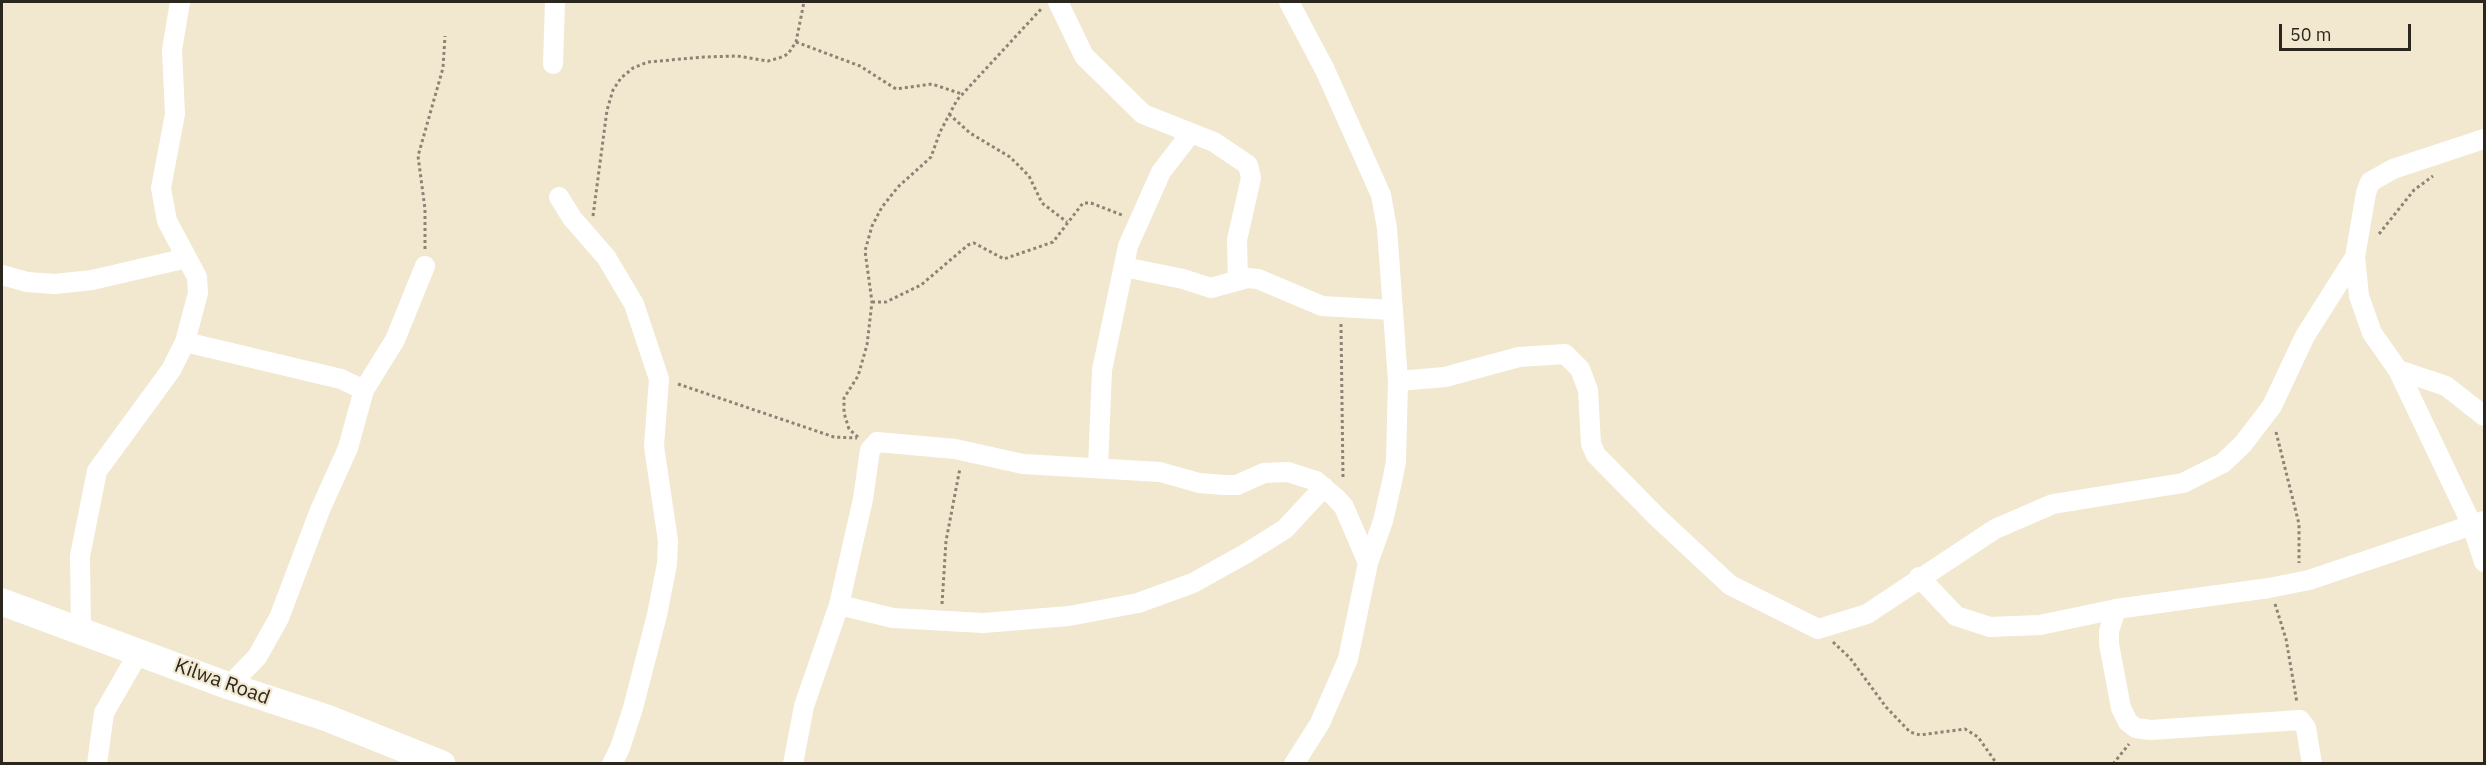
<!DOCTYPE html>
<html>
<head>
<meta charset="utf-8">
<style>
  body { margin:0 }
  #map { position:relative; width:2486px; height:765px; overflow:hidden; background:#f2e8d0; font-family:"IBM Plex Sans",sans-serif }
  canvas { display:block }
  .frame { position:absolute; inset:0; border:3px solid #2b271e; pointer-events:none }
  .scale { position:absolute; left:2279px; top:24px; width:132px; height:27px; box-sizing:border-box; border:3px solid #2b271e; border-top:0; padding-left:8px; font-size:18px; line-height:21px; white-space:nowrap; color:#2b271e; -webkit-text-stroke:4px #f2e8d0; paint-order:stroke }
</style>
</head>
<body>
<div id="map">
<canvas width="2486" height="765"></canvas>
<div class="frame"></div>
<div class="scale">50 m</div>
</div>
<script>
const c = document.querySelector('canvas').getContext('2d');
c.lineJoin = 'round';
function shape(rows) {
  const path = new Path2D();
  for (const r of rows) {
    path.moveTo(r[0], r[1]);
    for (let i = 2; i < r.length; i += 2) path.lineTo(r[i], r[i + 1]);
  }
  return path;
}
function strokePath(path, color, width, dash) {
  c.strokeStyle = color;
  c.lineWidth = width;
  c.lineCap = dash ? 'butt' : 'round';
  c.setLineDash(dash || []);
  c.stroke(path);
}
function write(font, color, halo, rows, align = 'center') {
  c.font = font + ' "IBM Plex Sans",sans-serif';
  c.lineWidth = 4.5;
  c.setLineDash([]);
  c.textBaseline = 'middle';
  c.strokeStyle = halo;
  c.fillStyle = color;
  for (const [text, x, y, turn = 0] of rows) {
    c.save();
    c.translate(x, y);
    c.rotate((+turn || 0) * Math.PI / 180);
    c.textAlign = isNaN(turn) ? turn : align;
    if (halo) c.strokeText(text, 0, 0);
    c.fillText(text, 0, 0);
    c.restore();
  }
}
const path = shape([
  [796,42,860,66,896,89,932,84,962,94],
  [949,114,970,133,1010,157,1029,176,1042,203,1067,222],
  [593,216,607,110,613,90,621,78,633,68,648,62,704,57,737,56,768,61,779,58,788,54,796,42,804,2],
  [2379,234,2414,190,2433,176],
  [425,249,425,209,418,156,443,68,445,36],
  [872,302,886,302,921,285,968,245,974,243,1004,259,1053,242,1083,203,1091,203,1122,215],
  [1341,324,1343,479],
  [678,384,834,437,857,438],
  [2276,432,2299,524,2299,563],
  [858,437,849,429,844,413,844,398,858,376,867,345,872,302,865,251,872,226,882,207,898,187,931,157,940,132,957,100,1042,8],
  [942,604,946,541,960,468],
  [2275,604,2286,639,2297,703],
  [1833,642,1850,658,1886,707,1910,732,1920,735,1965,729,1978,737,1997,764],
  [2113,764,2129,744]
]);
const minor = shape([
  [1058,2,1084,56,1143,114,1214,142,1248,165,1251,178,1237,240,1238,281],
  [1289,2,1325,70,1381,195,1387,228,1398,381,1396,461,1392,482,1383,521,1368,563,1348,659,1320,723,1294,764],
  [553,64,555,2],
  [559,197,572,218,606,257,634,304,659,379,654,446,668,541,667,564,657,615,633,708,620,748,612,764],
  [2355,257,2359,296,2372,333,2398,370,2472,525,2484,562],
  [1124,267,1183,279,1211,288,1247,278,1258,279,1322,306,1392,310],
  [2,275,27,282,55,284,92,280,187,258],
  [185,342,341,379,364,390],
  [2398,370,2446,386,2484,416],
  [1398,381,1445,377,1519,357,1565,354,1580,369,1588,390,1591,444,1596,455,1658,518,1730,585,1818,629,1867,614,1995,529,2053,504,2183,483,2223,463,2243,444,2272,406,2305,336,2355,257,2366,193,2370,182,2393,169,2484,139],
  [1098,468,1102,370,1128,246,1161,172,1191,133],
  [1919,577,1956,616,1990,627,2040,625,2116,609,2269,588,2309,580,2484,521],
  [839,605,893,618,983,623,1069,616,1138,603,1193,583,1245,554,1285,529,1324,487],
  [2116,609,2109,631,2109,644,2121,708,2128,722,2136,728,2150,730,2300,720,2306,728,2312,764],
  [81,630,80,556,97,471,171,370,185,342,198,293,197,277,167,221,161,188,175,114,172,50,180,2],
  [229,686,257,657,279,618,320,510,348,448,364,390,395,340,425,266],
  [97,764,104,713,139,652],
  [793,764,804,706,839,605,863,499,870,450,877,442,955,449,1023,464,1160,472,1199,483,1224,485,1237,485,1264,473,1288,472,1316,481,1336,498,1344,507,1368,563]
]);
const highway = shape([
  [2,602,229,686,327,718,442,764]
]);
const streetNames = [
  ["Kilwa Road",222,682,20]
];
strokePath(path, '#8b8474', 3, [3, 3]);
strokePath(minor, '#fff', 20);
strokePath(highway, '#fff', 27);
write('20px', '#2b271e', '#f2e8d0', streetNames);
</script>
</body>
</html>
